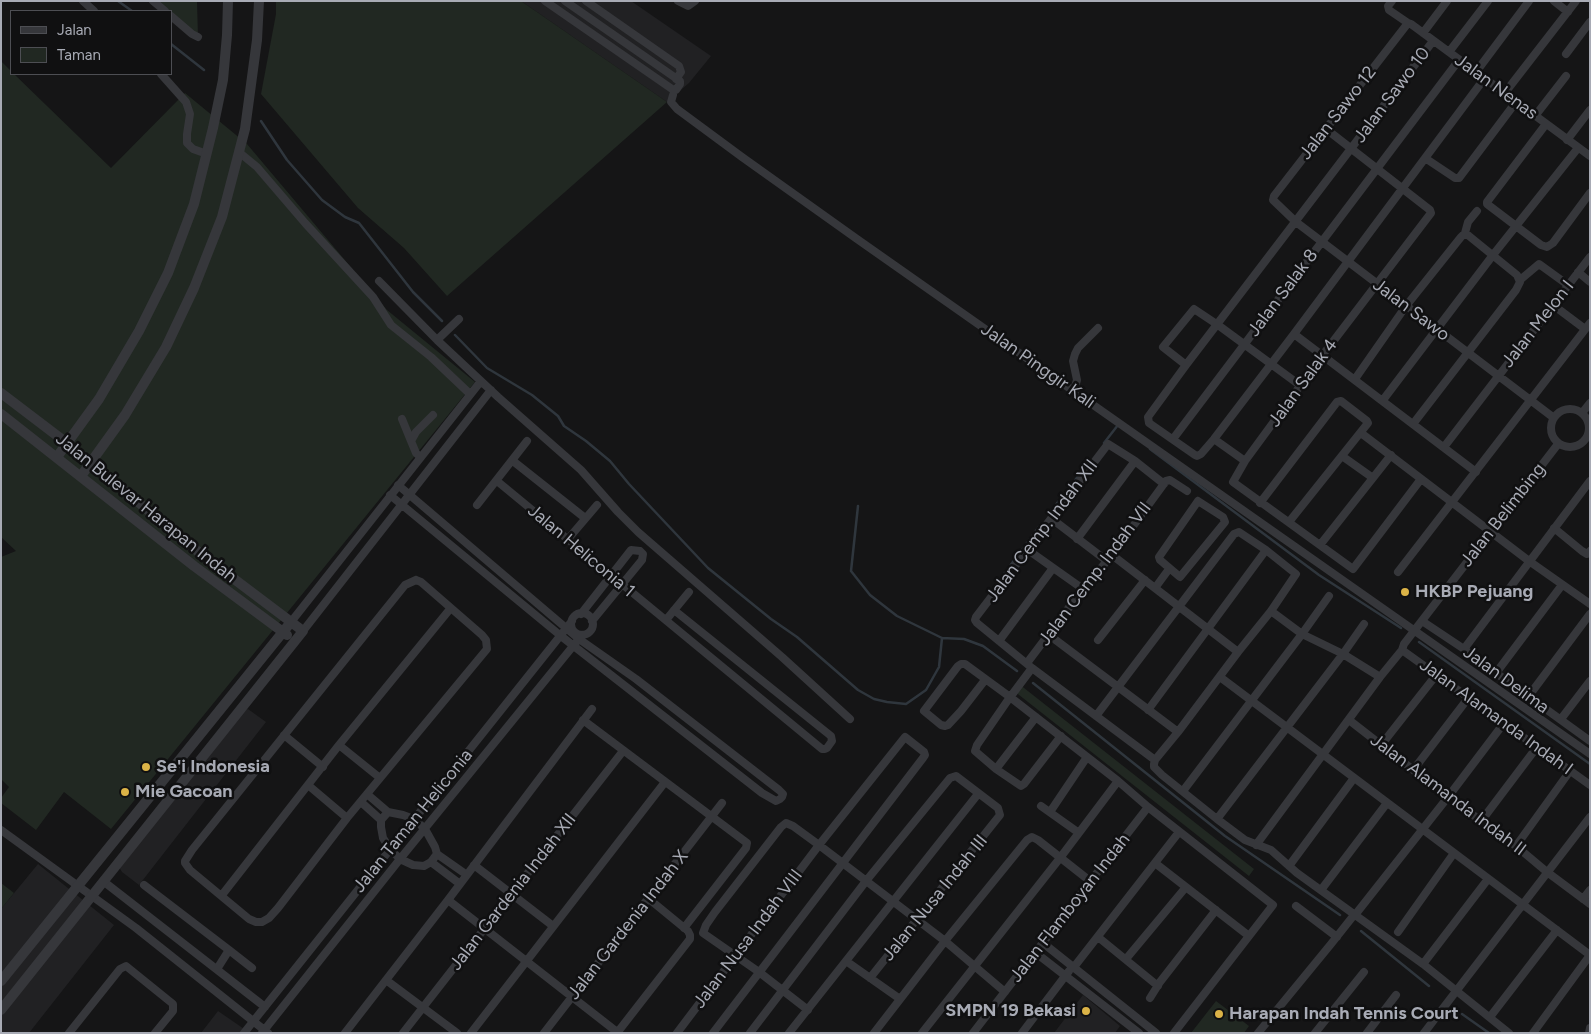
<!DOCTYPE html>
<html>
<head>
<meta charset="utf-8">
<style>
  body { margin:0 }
  #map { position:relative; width:1591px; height:1034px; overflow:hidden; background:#151516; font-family:Figtree,sans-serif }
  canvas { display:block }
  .frame { position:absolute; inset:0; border:2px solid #a8abb5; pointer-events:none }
  .legend { position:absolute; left:10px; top:10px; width:162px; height:65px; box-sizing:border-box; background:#101011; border:1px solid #4d4e53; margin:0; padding:6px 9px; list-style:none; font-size:15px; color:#a8abb5 }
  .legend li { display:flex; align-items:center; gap:10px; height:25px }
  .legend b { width:25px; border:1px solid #4d4e53 }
</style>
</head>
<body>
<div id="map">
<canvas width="1591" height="1034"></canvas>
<div class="frame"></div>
<ul class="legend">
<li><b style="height:6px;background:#36373b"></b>Jalan</li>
<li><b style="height:14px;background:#212822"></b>Taman</li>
</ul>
</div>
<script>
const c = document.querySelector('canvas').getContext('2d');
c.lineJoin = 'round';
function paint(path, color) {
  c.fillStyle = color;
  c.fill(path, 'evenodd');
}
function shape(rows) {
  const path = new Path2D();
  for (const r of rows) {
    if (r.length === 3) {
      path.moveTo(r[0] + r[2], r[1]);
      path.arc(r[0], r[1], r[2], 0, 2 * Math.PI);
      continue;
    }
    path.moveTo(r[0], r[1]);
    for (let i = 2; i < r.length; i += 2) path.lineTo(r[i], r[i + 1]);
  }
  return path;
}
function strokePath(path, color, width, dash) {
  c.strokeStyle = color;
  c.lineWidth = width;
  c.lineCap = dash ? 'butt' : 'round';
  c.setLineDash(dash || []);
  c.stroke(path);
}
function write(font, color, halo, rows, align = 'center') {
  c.font = font + ' Figtree,sans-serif';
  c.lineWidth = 5;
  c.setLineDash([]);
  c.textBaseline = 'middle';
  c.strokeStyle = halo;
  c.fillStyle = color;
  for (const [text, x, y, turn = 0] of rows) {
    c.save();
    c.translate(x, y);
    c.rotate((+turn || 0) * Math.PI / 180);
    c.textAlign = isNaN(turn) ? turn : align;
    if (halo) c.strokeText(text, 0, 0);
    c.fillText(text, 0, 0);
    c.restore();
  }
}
const built = shape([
  [521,1,631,1,711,56,689,83,667,102],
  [248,709,266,722,139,885,122,872,119,867,243,711],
  [38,864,114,925,29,1033,1,1033,1,909],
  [1083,995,1120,1026,1115,1033,1054,1033],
  [218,1011,250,1033,201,1033]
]);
const green = shape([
  [157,1,197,1,198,37,171,14,171,11,168,11],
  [276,1,521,1,667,102,447,296,404,248,358,208,261,94,276,14],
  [1,61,11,71,11,74,14,74,111,168,185,93,247,144,387,310,475,382,111,829,64,792,36,830,1,803,1,798,9,787,1,779,1,557,16,551,1,537],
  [1019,684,1254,869,1249,876,1014,691],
  [1,883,14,893,1,909],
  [1216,1001,1249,1026,1244,1033,1191,1033]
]);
const stream = shape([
  [118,1,132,11],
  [171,44,204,70],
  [261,121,287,160,322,200,345,217,359,223,413,292,442,321],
  [455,335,487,368,532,395,558,416,564,426,586,441,610,461,629,484,708,568,771,619,797,637,858,690,874,699,887,702,906,704,926,690,939,667,942,638],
  [1104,443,1118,425,1119,426],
  [1150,449,1319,575,1401,628],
  [858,506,851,571,870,595,897,616,942,638,964,639,983,646,1017,671],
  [1051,511,1090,461],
  [990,593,1041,524],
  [1419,642,1590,764],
  [1033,683,1225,836,1340,915],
  [1361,931,1429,986],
  [1462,1014,1489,1033]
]);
const minor = shape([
  [83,1,94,11],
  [153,1,165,11],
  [545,1,672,89,676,90,680,84,680,81,565,1],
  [586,1,679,66,681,72,676,79],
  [678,1,688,6,695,1],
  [1392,1,1388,6,1389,10,1408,23],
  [1554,1,1568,12],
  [171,16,192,34,198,37],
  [1423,33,1447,1],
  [1433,41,1186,365,1148,417,1149,423,1195,455,1197,456,1201,454,1214,439,1294,334,1484,79],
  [1449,52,1488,1],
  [1566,54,1590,22],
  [1476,72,1529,1],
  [161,74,186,102,190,114,187,134,187,143,193,149,207,154],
  [1504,94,1576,1],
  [673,95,671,102,677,109,742,157,857,239,1590,754],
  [1535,116,1566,76],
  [1546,124,1487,202,1487,204,1541,245,1547,247,1553,243,1590,193],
  [1326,129,1430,210,1431,213,1322,356,1245,461,1233,482,1353,569,1421,479],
  [1567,140,1590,110],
  [240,153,257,167,305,223,373,297,391,325,431,357,470,394],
  [1425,158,1455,178,1459,178,1516,102],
  [1465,233,1468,222,1477,211],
  [1578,272,1590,282],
  [1520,280,1539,264,1568,285],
  [379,281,437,340,498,397,581,470,618,512,638,532,782,657,850,719],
  [1553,305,1585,329],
  [1294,334,1476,472],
  [437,340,459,319],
  [1186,365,1163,347,1194,309,1218,325,1301,386],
  [1355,379,1406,306,1461,237,1465,233,1469,236,1517,275,1520,282,1516,290,1413,424],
  [1074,390,1077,380,1073,361,1075,354,1078,348,1098,328],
  [1383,400,1493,255,1578,148],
  [1570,428,19],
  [1582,413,1590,403],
  [1554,418,1296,222,1273,200,1274,196,1408,23,1411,24,1590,156],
  [402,419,411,441],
  [1361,433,1529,561,1590,604],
  [1173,439,1459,60],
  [1214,439,1245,461],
  [1444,447,1590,257],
  [1342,456,1373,478],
  [420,457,416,453,411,441,416,432,433,415],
  [513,461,585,518],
  [497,481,822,749,825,749,827,748,832,741,831,736,674,610],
  [1164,484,1135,461,1108,444,976,617,975,620,977,623,1032,668,1155,760,1154,764,1154,767,1162,775,1217,819,1245,840,1271,850,1297,873,1423,964,1509,1033],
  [390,495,561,636,762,793,776,801,780,799,782,797,783,794,779,790,636,679,579,639,398,485],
  [1198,501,1223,517,1225,522,1180,577,1160,560,1159,557,1198,501],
  [1260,503,1337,402,1341,401,1367,421,1368,423,1289,522],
  [477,505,527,441],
  [1052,519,1107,561],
  [1554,528,1582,551,1587,554,1590,551],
  [568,539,597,505],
  [1077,539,1135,461],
  [1320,545,1391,455],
  [1028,550,1083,589],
  [1112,555,1238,652,1178,732,1155,760],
  [1398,572,1590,323],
  [416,580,421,582,482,635,486,640,487,649,347,818,278,908,269,918,262,922,256,922,249,919,190,870,185,863,185,861,192,850,405,585,416,580],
  [1155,588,1169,569],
  [1271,611,1302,634,1343,654,1380,677],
  [582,624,11],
  [581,614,631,550,640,551,643,554,642,560,592,621],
  [666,620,689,592],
  [1422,621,1464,649,1496,673,1590,741],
  [291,622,481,381],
  [303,631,491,390],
  [1049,635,1178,732],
  [1098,640,1145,580],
  [999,641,1053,568],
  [1464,649,1590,481],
  [1402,650,1590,785],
  [1027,663,1083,589,1112,555,1166,481,1170,480,1187,491],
  [1032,668,1008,700,977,745,975,751,996,769,1021,786,1024,784,1061,736],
  [1496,673,1562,585],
  [1220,677,1590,955],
  [985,680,961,711,948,725,945,726,941,725,924,711,958,666,961,664,965,664,1010,697,1118,781,1148,807,1273,905,1174,1033],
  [1528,697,1590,614],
  [1148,710,1266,550],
  [1096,716,1234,534,1239,532,1266,550,1296,574,1271,611,1238,652],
  [1561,719,1590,681],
  [583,720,747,843,746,848,684,928],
  [1349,720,1448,797,1516,846,1547,872,1590,904],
  [284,735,323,767],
  [1382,744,1437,674],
  [339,745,380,778],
  [996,769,1036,717],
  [1414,769,1469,697],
  [308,785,347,818],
  [1183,791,1302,634,1329,596],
  [367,794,388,812],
  [361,802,381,820],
  [1041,806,1079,833],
  [388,812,403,815,414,819,425,829,435,847,437,854,431,862,424,866,413,865,400,859,390,849,383,838,381,827,381,820,388,812],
  [1050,812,1087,757],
  [1217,819,1343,654,1364,624],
  [1482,820,1537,747],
  [1,830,136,928,268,1033],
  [1256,845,1380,677,1402,650,1404,644,1558,444],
  [1516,846,1570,771],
  [437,854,467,875],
  [431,862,460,884],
  [1155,863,1249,936],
  [474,865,553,926],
  [1289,866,1354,778],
  [103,881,265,1007],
  [144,885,229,950,217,969],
  [1321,890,1387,803],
  [222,895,339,745,450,609],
  [1583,899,1590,890],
  [448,900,617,1032],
  [1296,906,1337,937],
  [1355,915,1448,797,1504,723],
  [1398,932,1454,853],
  [1098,937,1158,986],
  [1043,943,1156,1033],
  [229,950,252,968],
  [1036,953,1139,1033],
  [1126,959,1186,887],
  [846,961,900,999],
  [1423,964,1488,879],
  [1074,967,1179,832],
  [386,980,457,1033],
  [1150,998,1160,982,1216,910],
  [808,1010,759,972,703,933,706,925,715,912,781,827,786,823,793,826,819,845,945,941,1005,992],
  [1490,1017,1557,930],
  [69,1033,120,969,126,966,173,1004,173,1011,155,1033],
  [244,1033,572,621],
  [262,1033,400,859,582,635],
  [345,1033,448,900,592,709],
  [403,1033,623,751],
  [471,1033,665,782],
  [544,1033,722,803],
  [617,1033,690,939,690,935,688,931,649,899],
  [677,1033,819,845,905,737,924,752,925,755,923,758,713,1033],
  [750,1033,866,881,950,778,956,776,998,808,1000,815,870,978],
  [789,1033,978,794],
  [874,1033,945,941,1027,840,1032,837,1038,840,1090,881],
  [922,1033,1060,858,1118,781],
  [973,1033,1148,807],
  [1022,1033,1069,971],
  [1258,1033,1331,944,1354,915],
  [1315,1033,1364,972],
  [1367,1033,1396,995],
  [1424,1033,1590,817],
  [1533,1033,1590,955],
  [1589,1033,1590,1028]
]);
const tertiary = shape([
  [1,393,68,444,201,554,303,631,1,1010],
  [1,414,194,566,287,635],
  [57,457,99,399,139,331,168,273,194,204,213,128,223,80,227,35,228,1],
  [81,476,125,415,166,347,194,288,222,217,245,129,257,40,259,1],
  [1,981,291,622]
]);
const markers = [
  [1405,592,5,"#dbb347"],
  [146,767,5,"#dbb347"],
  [125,792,5,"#dbb347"],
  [1086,1011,5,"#dbb347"],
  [1219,1014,5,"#dbb347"]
];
const streetNames = [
  ["Jalan Nenas",1496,87,36],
  ["Jalan Sawo 10",1392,95,-53],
  ["Jalan Sawo 12",1338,113,-52],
  ["Jalan Salak 8",1283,293,-53],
  ["Jalan Sawo",1411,310,37],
  ["Jalan Melon I",1538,324,-52],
  ["Jalan Pinggir Kali",1038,366,35],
  ["Jalan Salak 4",1303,383,-54],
  ["Jalan Bulevar Harapan Indah",146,508,39],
  ["Jalan Belimbing",1503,515,-52],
  ["Jalan Cemp. Indah XII",1042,531,-53],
  ["Jalan Heliconia 1",581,551,40],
  ["Jalan Cemp. Indah VII",1095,574,-53],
  ["Jalan Delima",1506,680,36],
  ["Jalan Alamanda Indah I",1496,717,36],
  ["Jalan Alamanda Indah II",1448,795,37],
  ["Jalan Taman Heliconia",413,821,-51],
  ["Jalan Gardenia Indah XII",513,892,-52],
  ["Jalan Nusa Indah III",935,898,-51],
  ["Jalan Flamboyan Indah",1070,908,-52],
  ["Jalan Gardenia Indah X",628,925,-52],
  ["Jalan Nusa Indah VIII",748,939,-53]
];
const poiNames = [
  ["HKBP Pejuang",1415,592],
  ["Se'i Indonesia",156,767],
  ["Mie Gacoan",135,792],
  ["SMPN 19 Bekasi",1076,1011,"right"],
  ["Harapan Indah Tennis Court",1229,1014]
];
paint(built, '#212123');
paint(green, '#212822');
strokePath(stream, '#2f363d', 2.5);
strokePath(minor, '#36373b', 8);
strokePath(tertiary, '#36373b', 10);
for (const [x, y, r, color] of markers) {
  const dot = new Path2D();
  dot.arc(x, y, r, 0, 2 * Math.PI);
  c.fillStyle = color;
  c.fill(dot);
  strokePath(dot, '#101011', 2);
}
write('18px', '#a8abb5', '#101011', streetNames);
write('bold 18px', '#a8abb5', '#101011', poiNames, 'left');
</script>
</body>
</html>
